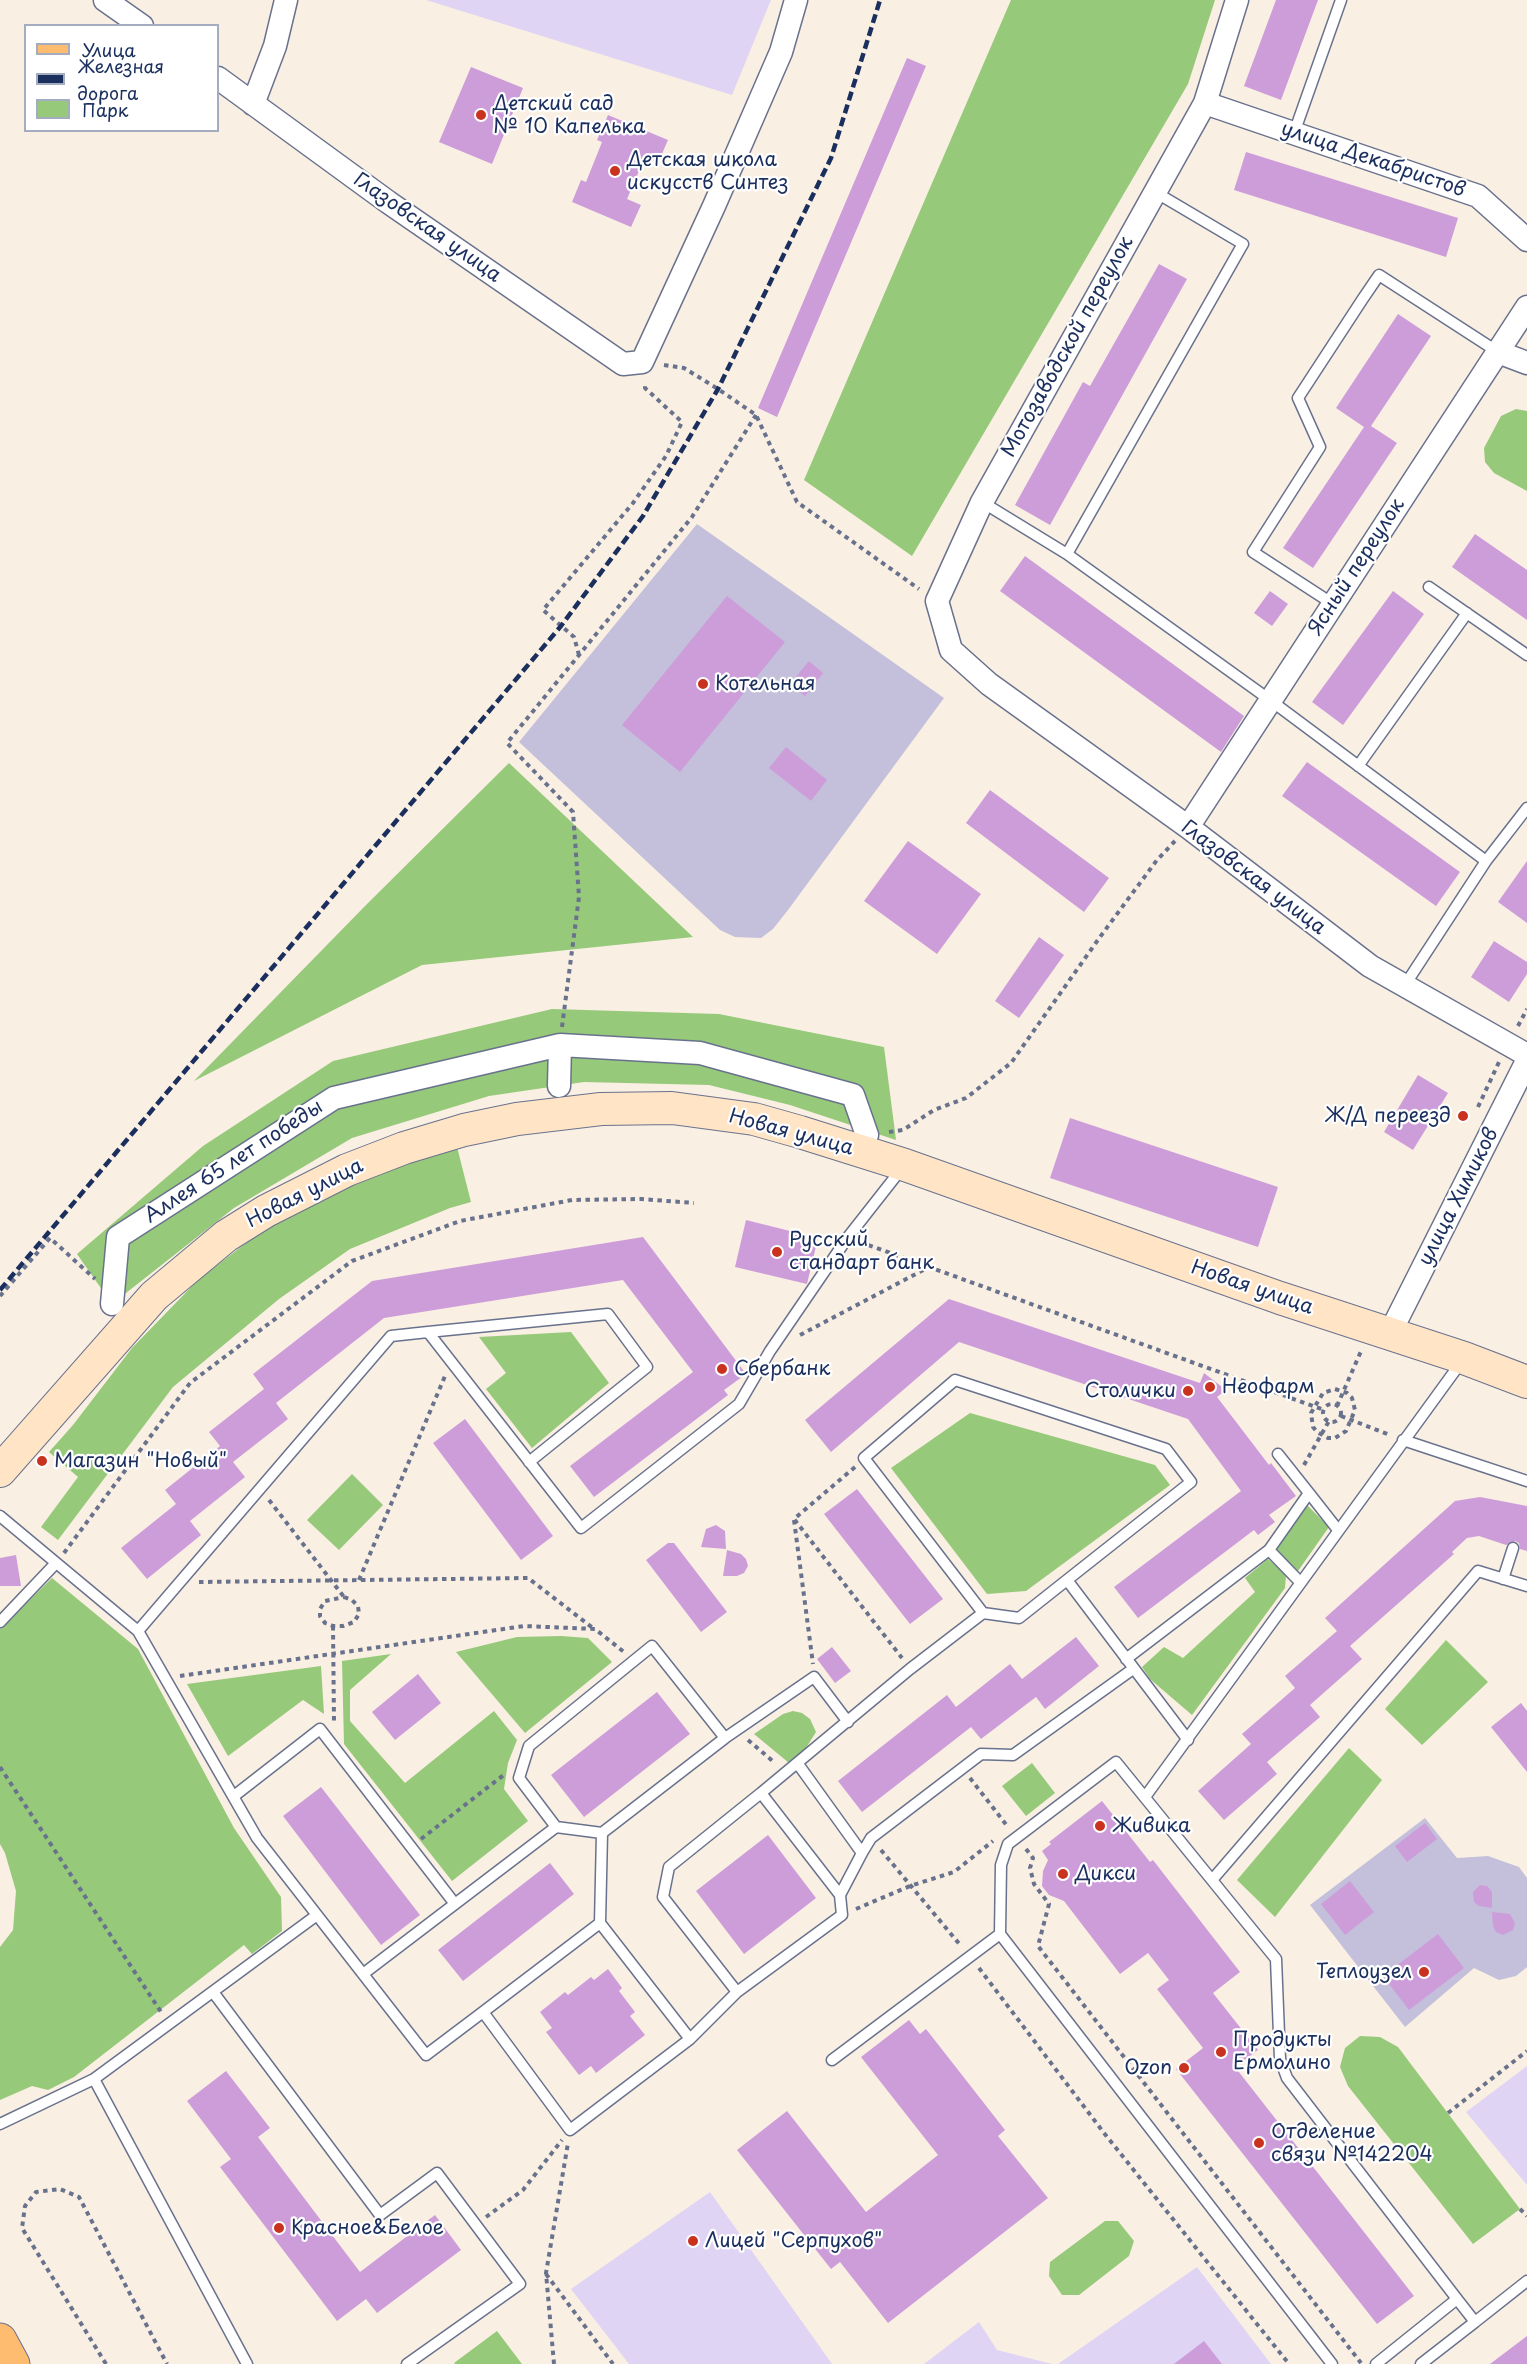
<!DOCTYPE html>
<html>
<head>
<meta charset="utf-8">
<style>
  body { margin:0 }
  #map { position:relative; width:1527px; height:2364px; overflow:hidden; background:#faefe3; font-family:"Playpen Sans",sans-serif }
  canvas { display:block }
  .legend { position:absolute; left:24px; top:24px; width:195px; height:108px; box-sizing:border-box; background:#fff; border:2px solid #a4acbf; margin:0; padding:8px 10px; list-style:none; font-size:18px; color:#1b2f5e }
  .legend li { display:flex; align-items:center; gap:12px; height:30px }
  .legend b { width:30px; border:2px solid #a4acbf }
</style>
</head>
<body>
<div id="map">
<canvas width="1527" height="2364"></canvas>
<ul class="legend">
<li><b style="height:8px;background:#febc70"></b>Улица</li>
<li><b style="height:8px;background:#1b2f5e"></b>Железная дорога</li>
<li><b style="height:16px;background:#96c97a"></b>Парк</li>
</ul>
</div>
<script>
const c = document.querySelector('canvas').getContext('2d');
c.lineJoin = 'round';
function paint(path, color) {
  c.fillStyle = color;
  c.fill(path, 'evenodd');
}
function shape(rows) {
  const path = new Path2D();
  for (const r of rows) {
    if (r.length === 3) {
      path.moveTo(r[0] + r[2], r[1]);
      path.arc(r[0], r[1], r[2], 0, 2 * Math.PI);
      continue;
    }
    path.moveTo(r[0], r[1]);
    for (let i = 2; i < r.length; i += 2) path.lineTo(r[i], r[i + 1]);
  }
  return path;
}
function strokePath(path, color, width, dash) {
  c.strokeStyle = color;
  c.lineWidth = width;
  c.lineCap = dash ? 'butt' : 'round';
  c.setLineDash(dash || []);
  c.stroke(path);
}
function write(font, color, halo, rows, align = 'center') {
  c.font = font + ' "Playpen Sans",sans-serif';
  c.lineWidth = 4.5;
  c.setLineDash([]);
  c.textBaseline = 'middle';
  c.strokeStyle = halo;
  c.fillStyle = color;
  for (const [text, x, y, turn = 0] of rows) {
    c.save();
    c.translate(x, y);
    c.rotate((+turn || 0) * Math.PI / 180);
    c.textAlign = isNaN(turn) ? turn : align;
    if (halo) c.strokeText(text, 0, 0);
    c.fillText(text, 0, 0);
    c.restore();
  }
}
const built = shape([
  [426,0,771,0,732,95],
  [1527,2066,1527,2185,1466,2112],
  [710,2192,832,2364,629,2364,571,2289],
  [1197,2267,1271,2364,1058,2364],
  [979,2322,997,2350,1052,2364,924,2364]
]);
const industrial = shape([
  [697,524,944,698,788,910,773,929,761,938,735,937,720,930,519,742],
  [1425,1818,1457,1858,1488,1856,1519,1867,1527,1878,1527,1967,1516,1976,1499,1980,1474,1968,1405,2027,1310,1905]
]);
const green = shape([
  [1011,0,1215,0,1188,84,912,556,804,480],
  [1516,409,1527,411,1527,491,1494,473,1485,462,1484,448,1501,416],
  [509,763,693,937,422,965,194,1081,366,905],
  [552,1009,719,1014,884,1047,896,1140,790,1105,709,1085,584,1082,489,1096,352,1138,234,1208,112,1304,77,1254,203,1146,333,1061],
  [456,1143,471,1202,450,1208,350,1249,279,1299,173,1387,58,1540,41,1527,78,1477,49,1452,73,1425,132,1348,198,1280,272,1223,351,1177],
  [571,1332,609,1383,532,1448,486,1389,506,1373,479,1337],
  [970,1413,1155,1465,1170,1485,1026,1591,987,1594,891,1468],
  [352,1474,383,1505,339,1550,307,1520],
  [1306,1504,1329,1527,1298,1571,1276,1550],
  [1268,1559,1286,1575,1285,1588,1192,1715,1150,1679,1142,1667,1164,1647,1183,1658,1255,1592,1245,1578],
  [52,1578,138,1649,234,1828,281,1897,282,1931,252,1954,244,1945,74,2077,48,2090,32,2086,0,2100,0,1947,13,1930,16,1891,5,1853,0,1844,0,1629],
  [561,1636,588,1638,612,1662,525,1733,456,1652,517,1637],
  [1446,1640,1488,1682,1422,1745,1385,1709],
  [391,1654,350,1690,350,1721,405,1783,494,1711,517,1740,508,1763,504,1789,528,1821,452,1881,344,1744,342,1661],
  [321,1666,324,1714,303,1700,228,1756,187,1684],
  [793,1711,802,1713,810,1719,816,1732,806,1748,789,1763,754,1734,783,1714],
  [1349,1748,1382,1780,1275,1917,1237,1880],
  [1032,1763,1055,1793,1026,1816,1002,1786],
  [1360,2036,1380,2037,1398,2047,1520,2209,1473,2244,1348,2086,1340,2067,1345,2048],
  [1105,2221,1118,2221,1134,2241,1129,2256,1079,2295,1062,2295,1049,2276,1050,2262],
  [497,2331,522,2364,455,2364,454,2363]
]);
const building = shape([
  [1276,0,1318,0,1281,100,1244,86],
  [907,58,926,66,777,417,758,408],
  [471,67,523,88,492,164,439,142],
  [608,115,668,140,658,163,645,157,627,199,641,205,631,227,572,202,581,180,586,182,602,142,597,140],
  [1246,152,1458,218,1446,257,1234,190],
  [1159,264,1187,279,1050,525,1015,505,1083,382,1090,386],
  [1398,314,1431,336,1371,426,1397,443,1313,568,1283,548,1364,427,1336,408],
  [1475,534,1527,570,1527,620,1452,567],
  [1025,556,1244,716,1221,752,1000,591],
  [1270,591,1288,604,1272,626,1254,613],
  [1393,591,1424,614,1343,725,1312,702],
  [727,596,785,642,680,772,622,725],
  [809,661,823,673,805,696,790,684],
  [786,747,827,780,811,801,769,768],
  [1307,762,1460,872,1436,906,1282,796],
  [990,790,1109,878,1084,912,966,823],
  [908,841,981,894,937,954,864,901],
  [1527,861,1527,923,1498,902],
  [1039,937,1064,955,1019,1018,995,1001],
  [1494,941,1527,962,1527,974,1509,1002,1471,977],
  [1418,1075,1448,1093,1413,1150,1384,1132],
  [1070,1118,1278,1187,1258,1247,1050,1178],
  [746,1220,818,1238,807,1284,735,1267],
  [643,1237,746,1374,724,1390,728,1395,594,1497,570,1466,693,1372,623,1280,384,1318,276,1403,288,1419,233,1462,245,1477,190,1521,201,1535,147,1579,121,1548,176,1504,165,1490,220,1446,209,1432,264,1389,253,1374,372,1281],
  [949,1299,1200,1383,1204,1373,1226,1390,1217,1397,1269,1465,1271,1463,1296,1496,1269,1515,1275,1522,1258,1535,1254,1530,1138,1618,1114,1587,1241,1491,1188,1419,959,1342,831,1452,805,1420],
  [465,1419,553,1536,521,1560,433,1443],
  [857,1489,943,1599,910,1624,824,1514],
  [1480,1497,1527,1506,1527,1551,1520,1549,1519,1543,1515,1541,1506,1545,1479,1536,1467,1538,1452,1552,1454,1554,1350,1646,1362,1659,1310,1705,1320,1717,1267,1762,1277,1774,1224,1820,1198,1791,1251,1744,1242,1734,1295,1688,1285,1676,1337,1631,1325,1618,1455,1501],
  [716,1525,725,1531,726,1549,701,1547,706,1529],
  [668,1543,674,1543,727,1612,701,1632,646,1560],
  [727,1550,741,1554,746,1559,748,1566,744,1573,737,1576,723,1576],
  [16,1555,21,1586,0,1586,0,1558],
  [1076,1637,1099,1666,1045,1709,1036,1697,981,1739,971,1727,862,1812,838,1781,947,1695,956,1707,1010,1664,1022,1679],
  [832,1647,851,1671,835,1683,817,1659],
  [418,1674,441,1703,395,1740,372,1712],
  [657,1692,690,1734,584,1817,551,1775],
  [1521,1703,1527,1711,1527,1772,1491,1727],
  [321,1787,420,1915,381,1945,283,1816],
  [1102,1801,1150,1862,1153,1860,1240,1972,1213,1993,1258,2050,1235,2067,1414,2296,1377,2324,1176,2069,1203,2048,1157,1989,1169,1980,1148,1953,1120,1974,1064,1901,1049,1895,1042,1886,1043,1871,1048,1860,1042,1851,1051,1844,1049,1842],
  [1425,1823,1437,1839,1407,1862,1395,1846],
  [768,1835,816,1898,744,1954,696,1891],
  [550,1863,574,1894,463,1981,438,1950],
  [1350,1881,1374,1912,1345,1935,1321,1904],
  [1480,1885,1487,1886,1492,1892,1492,1908,1479,1906,1474,1902,1473,1892],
  [1492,1912,1510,1914,1515,1923,1513,1930,1503,1935,1496,1932,1493,1926],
  [1438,1934,1464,1968,1409,2010,1383,1976],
  [608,1969,622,1988,619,1991,635,2012,630,2016,645,2035,596,2073,591,2066,579,2075,546,2032,552,2028,540,2012,565,1992,568,1995,591,1977,594,1980],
  [909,2020,920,2034,926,2029,1005,2130,998,2136,1048,2198,888,2323,840,2262,831,2269,737,2150,787,2111,866,2212,938,2155,861,2057],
  [226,2071,270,2128,258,2137,360,2272,435,2215,461,2250,377,2313,366,2299,337,2321,220,2167,231,2159,187,2101],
  [1527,2336,1527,2364,1490,2364],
  [1204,2341,1222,2364,1174,2364]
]);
const path = shape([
  [664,365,684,368,718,389,756,415,797,502,919,589],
  [579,655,574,637,543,610,633,503,666,456,682,422,645,388,645,383],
  [1518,1026,1527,1009],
  [562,1027,579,897,573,812,507,743,692,517,756,415],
  [1478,1107,1499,1062],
  [889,1132,903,1130,934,1110,966,1098,1011,1063,1100,937,1157,860,1175,841],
  [860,1242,1324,1410],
  [0,1296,50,1238,95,1279],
  [800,1335,929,1267],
  [1335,1389,1347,1393,1352,1398,1355,1410,1346,1431,1335,1438,1328,1438,1317,1432,1313,1427,1311,1413,1323,1393,1335,1389],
  [1332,1413,9],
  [1337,1406,1362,1349],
  [1341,1416,1390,1435],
  [1304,1465,1329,1421],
  [855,1467,794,1519,902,1658],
  [269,1500,344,1597],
  [794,1520,813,1664],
  [64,1553,190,1383,352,1261,460,1221,572,1200,641,1199,694,1203],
  [359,1580,445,1376],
  [199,1582,528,1578,594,1629],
  [344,1597,352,1600,358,1606,359,1614,354,1622,343,1626,333,1626,325,1623,320,1616,320,1609,325,1601,344,1597],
  [333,1626,334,1722],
  [180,1676,524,1626,595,1629,624,1652],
  [748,1740,775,1763],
  [0,1767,161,2012],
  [970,1778,1008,1827],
  [421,1839,505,1774],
  [1026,1849,1033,1858,1030,1868,1034,1884,1049,1904,1038,1946,1361,2363],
  [881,1850,961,1946],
  [856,1909,910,1886,954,1872,993,1841],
  [979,1968,1104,2133,1289,2364],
  [1448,2113,1527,2051],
  [1520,2209,1527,2216],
  [486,2217,523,2190,562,2140],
  [546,2274,613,2364],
  [106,2364,22,2228,25,2206,36,2192,60,2189,79,2197,167,2364],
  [554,2364,546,2273,568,2143]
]);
const lane = shape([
  [1294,133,1341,0],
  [982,502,1067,554,1240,249,1243,244,1155,192],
  [1067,554,1270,700,1486,861,1405,985],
  [1429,587,1527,655],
  [1333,604,1253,552,1320,447,1298,398,1362,300,1379,275,1498,352],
  [1358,766,1467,613],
  [1486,861,1527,808],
  [428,1332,608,1314,647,1367,529,1462],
  [1403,1440,1527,1481],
  [1278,1454,1309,1493],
  [0,1516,138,1631,391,1336,428,1332,581,1528,739,1404,770,1351,848,1237,903,1167],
  [1269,1550,1300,1582],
  [1503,1579,1513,1548],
  [983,1613,864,1458,955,1380,1166,1449,1191,1482,1067,1580],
  [0,1622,56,1563],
  [138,1631,257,1838,426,2055,483,2012,570,2130,690,2039,737,1992,842,1915,840,1895,761,1793,910,1669,983,1613,1019,1618,1067,1580,1188,1740],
  [1126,1659,1269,1550,1309,1493,1338,1530],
  [798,1764,862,1853,871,1838,981,1754,1013,1755,1133,1669],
  [234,1796,320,1729,455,1904],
  [1145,1797,1462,1361],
  [602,1833,556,1827,519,1778,529,1746,652,1646,725,1738],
  [1212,1880,1478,1571,1527,1586],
  [840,1895,862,1853],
  [600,1923,602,1833,725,1738,814,1677,848,1722],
  [1000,1934,1332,2364],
  [363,1974,556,1827],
  [213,1992,380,2215,437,2173,520,2284,407,2364],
  [737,1992,663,1897,669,1867,761,1793],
  [483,2012,600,1923,690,2039],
  [832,2060,1000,1934,1001,1865,1008,1844,1116,1762,1276,1959,1280,2059,1287,2078,1457,2299,1475,2322,1527,2281],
  [0,2124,94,2079],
  [247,2364,94,2079,317,1915],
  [1376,2364,1457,2299],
  [1421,2364,1475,2322]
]);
const street = shape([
  [105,0,142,26],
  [1237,0,1205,103,982,502,937,601,951,650,989,684,1188,827,1370,966,1527,1055],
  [218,78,388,202,623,364,642,362,714,206,781,52,796,0],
  [1205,103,1478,196,1527,240],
  [253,104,275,46,286,0],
  [1498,352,1527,363],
  [1188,827,1527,307],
  [560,1045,700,1053,853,1095,867,1135],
  [112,1304,118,1237,334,1098,560,1045,559,1086],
  [1390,1333,1527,1061]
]);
const secondary = shape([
  [0,1471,154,1296,226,1236,266,1211,347,1170,404,1148,464,1130,517,1119,601,1109,672,1108,754,1119,800,1132,905,1165,1280,1298,1464,1358,1527,1382]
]);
const primary = shape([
  [0,2340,13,2364]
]);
const rail = shape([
  [0,1290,561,626,643,516,718,389,831,158,880,0]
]);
const markers = [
  [481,115,6,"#c8321e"],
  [615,171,6,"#c8321e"],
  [703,684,6,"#c8321e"],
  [1463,1116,6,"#c8321e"],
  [777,1252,6,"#c8321e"],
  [722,1369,6,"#c8321e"],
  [1210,1387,6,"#c8321e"],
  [1188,1391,6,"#c8321e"],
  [42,1461,6,"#c8321e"],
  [1100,1826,6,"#c8321e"],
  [1063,1874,6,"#c8321e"],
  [1424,1972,6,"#c8321e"],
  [1221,2052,6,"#c8321e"],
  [1184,2068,6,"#c8321e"],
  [1259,2143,6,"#c8321e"],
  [279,2228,6,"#c8321e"],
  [693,2241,6,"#c8321e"]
];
const poiNames = [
  ["Детский сад",493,104],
  ["№ 10 Капелька",493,127],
  ["Детская школа",627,160],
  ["искусств Синтез",627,183],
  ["Котельная",715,684],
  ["Ж/Д переезд",1451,1116,"right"],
  ["Русский",789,1240],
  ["стандарт банк",789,1263],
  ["Сбербанк",734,1369],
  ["Неофарм",1222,1387],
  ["Столички",1176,1391,"right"],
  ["Магазин \"Новый\"",54,1461],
  ["Живика",1112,1826],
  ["Дикси",1075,1874],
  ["Теплоузел",1412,1972,"right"],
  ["Продукты",1233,2040],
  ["Ермолино",1233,2063],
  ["Ozon",1172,2068,"right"],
  ["Отделение",1271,2132],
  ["связи №142204",1271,2155],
  ["Красное&Белое",291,2228],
  ["Лицей \"Серпухов\"",705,2241]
];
const streetNames = [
  ["улица Декабристов",1373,160,19],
  ["Глазовская улица",427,228,35],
  ["Мотозаводской переулок",1068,347,-61],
  ["Ясный переулок",1357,567,-57],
  ["Глазовская улица",1253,878,37],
  ["Новая улица",791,1133,15],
  ["Аллея 65 лет победы",234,1162,-33],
  ["Новая улица",305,1194,-27],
  ["улица Химиков",1459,1197,-63],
  ["Новая улица",1252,1288,19]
];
paint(built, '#e0d4f4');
paint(industrial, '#c4c0db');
paint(green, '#96c97a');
paint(building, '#cd9dda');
strokePath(lane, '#69728d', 13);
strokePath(street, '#69728d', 25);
strokePath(secondary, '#69728d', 34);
strokePath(primary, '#69728d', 35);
strokePath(path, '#69728d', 4, [4.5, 4.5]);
strokePath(lane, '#fff', 10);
strokePath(street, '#fff', 22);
strokePath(secondary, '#ffe4c6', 32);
strokePath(primary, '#febc70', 33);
strokePath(rail, '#1b2f5e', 4.5, [9, 4.5]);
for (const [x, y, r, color] of markers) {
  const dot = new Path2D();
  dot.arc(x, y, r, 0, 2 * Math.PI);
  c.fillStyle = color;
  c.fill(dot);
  strokePath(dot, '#fff', 2);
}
write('20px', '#1b2f5e', '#fff', poiNames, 'left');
write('20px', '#1b2f5e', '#fff', streetNames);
</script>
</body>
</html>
